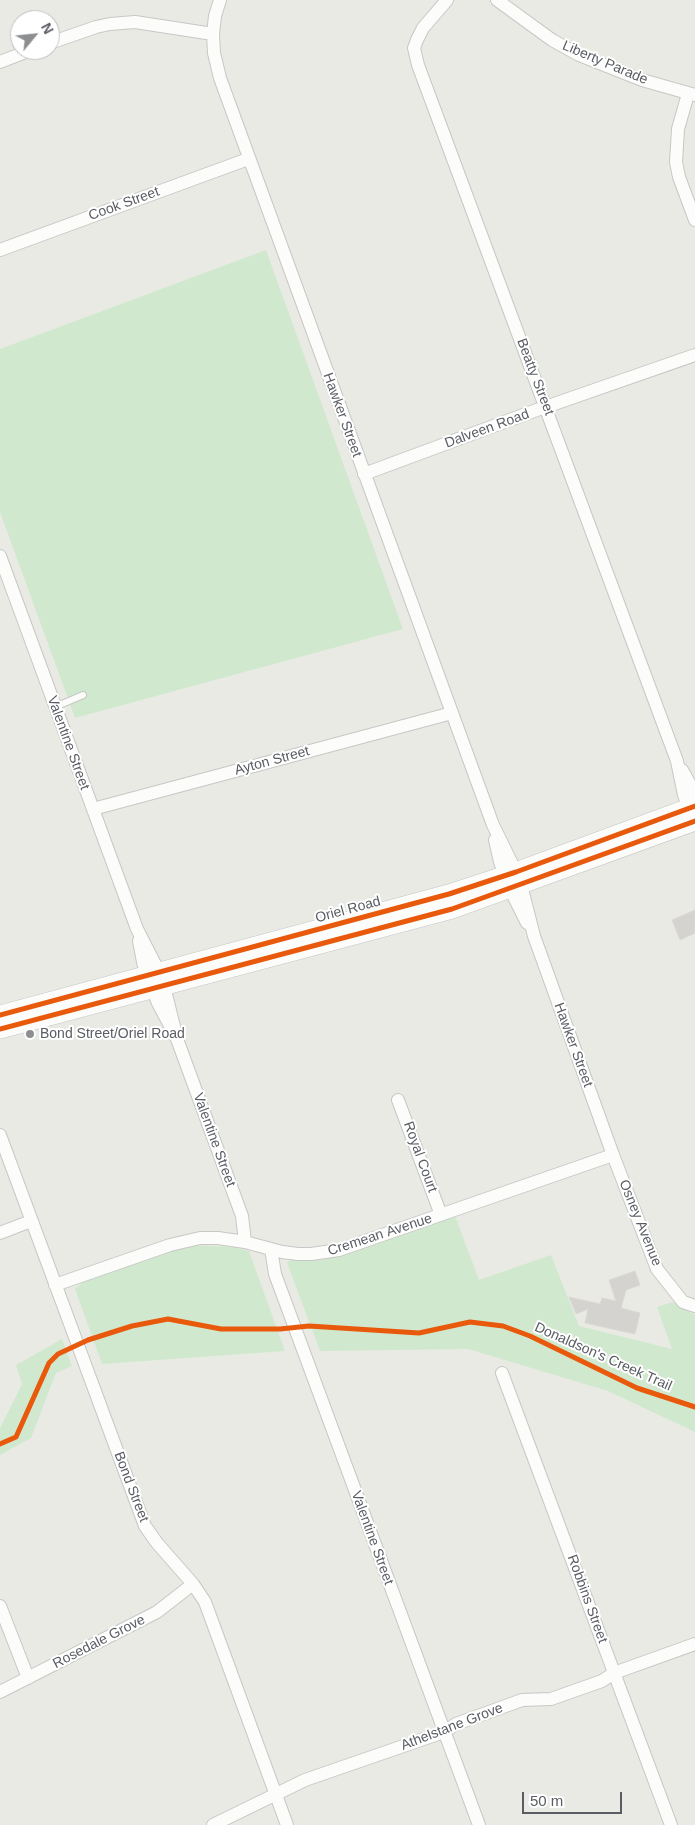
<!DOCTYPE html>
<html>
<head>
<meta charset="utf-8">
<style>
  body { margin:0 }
  #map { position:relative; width:695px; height:1825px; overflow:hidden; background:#eaeae4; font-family:Helvetica,sans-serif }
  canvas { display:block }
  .north { position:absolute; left:10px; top:10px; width:50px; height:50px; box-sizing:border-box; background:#fff; border:1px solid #bdbec1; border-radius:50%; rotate:62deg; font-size:14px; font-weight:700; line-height:20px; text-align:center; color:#595d63 }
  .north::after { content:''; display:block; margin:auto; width:18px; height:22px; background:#8c8e90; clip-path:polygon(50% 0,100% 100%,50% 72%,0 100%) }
  .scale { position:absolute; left:522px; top:1792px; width:100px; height:22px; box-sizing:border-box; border:2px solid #595d63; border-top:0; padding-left:6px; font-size:15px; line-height:18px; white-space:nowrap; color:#595d63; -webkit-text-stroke:4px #fff; paint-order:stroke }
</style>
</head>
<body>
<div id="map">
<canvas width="695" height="1825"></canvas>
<div class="north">N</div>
<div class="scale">50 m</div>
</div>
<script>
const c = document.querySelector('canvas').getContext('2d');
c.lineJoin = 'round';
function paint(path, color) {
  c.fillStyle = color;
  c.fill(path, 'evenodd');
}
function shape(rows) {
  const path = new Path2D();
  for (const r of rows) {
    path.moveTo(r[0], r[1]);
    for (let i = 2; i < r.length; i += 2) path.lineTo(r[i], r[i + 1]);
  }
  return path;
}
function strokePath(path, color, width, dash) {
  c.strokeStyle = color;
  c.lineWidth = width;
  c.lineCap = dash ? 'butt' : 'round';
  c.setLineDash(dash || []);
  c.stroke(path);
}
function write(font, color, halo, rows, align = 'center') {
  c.font = font + ' Helvetica,sans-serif';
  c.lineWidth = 4;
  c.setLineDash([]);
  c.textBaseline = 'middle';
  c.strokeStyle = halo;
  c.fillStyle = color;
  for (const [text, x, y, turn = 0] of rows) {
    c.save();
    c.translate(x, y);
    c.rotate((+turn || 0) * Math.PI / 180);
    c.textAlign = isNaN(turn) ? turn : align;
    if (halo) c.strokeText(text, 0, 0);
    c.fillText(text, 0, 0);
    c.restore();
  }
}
const green = shape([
  [266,250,403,629,75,718,0,512,0,349],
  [455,1216,479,1280,551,1255,579,1326,672,1349,657,1307,673,1302,695,1315,695,1432,608,1391,468,1349,320,1351,287,1263,290,1260,322,1260,351,1253],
  [189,1245,235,1247,249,1251,285,1351,102,1364,75,1289,83,1282],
  [62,1339,72,1366,56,1373,31,1438,0,1455,0,1428,22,1384,16,1365]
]);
const building = shape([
  [695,910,695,933,680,940,672,920,695,910],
  [635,1271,640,1285,626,1290,621,1308,640,1313,635,1334,585,1323,588,1309,576,1314,569,1297,600,1304,602,1298,616,1301,609,1280,635,1271]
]);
const service = shape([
  [55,707,83,695]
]);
const minor = shape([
  [220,0,215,16,213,34,214,53,220,78,493,825,516,872],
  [447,0,423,28,417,40,414,48,418,65,677,761,684,795,691,815],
  [497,0,552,40,579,55,642,80,695,95],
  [50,43,96,27,110,24,135,22,213,34],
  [0,62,31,50],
  [688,94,678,129,676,162,679,177,695,220],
  [0,250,248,159],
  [364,474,534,411,695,355],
  [0,556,137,929,159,972,164,986,177,1039],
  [682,770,695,793],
  [93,809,452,713],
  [495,840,500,862,505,876],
  [521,885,534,936,613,1155,657,1269,683,1302,695,1306],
  [510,889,527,923],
  [139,941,143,962,147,976,158,1003,177,1039,242,1216,245,1242],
  [398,1100,441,1215],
  [0,1135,145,1526,157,1543,193,1584,205,1602,287,1825],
  [0,1233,31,1221],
  [271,1249,275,1274,479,1825],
  [55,1285,170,1245,200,1238,218,1238,245,1242,282,1252,298,1254,311,1254,339,1250,613,1155],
  [502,1373,671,1825],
  [0,1606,28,1678],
  [0,1692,157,1612,193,1584],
  [213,1825,305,1780,444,1732,456,1724,522,1700,551,1699,602,1681,614,1673,695,1644]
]);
const secondary = shape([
  [0,1015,449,894,516,872,695,806],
  [0,1029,452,909,695,821]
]);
const cycleway = shape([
  [0,1015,449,894,516,872,695,806],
  [0,1029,452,909,695,821],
  [0,1444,16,1437,49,1363,58,1354,88,1340,132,1326,168,1319,221,1329,280,1329,309,1326,419,1333,470,1322,503,1326,530,1336,637,1388,695,1407]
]);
const markers = [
  [30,1034,5,"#8c8e90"]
];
const streetNames = [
  ["Liberty Parade",605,63,23],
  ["Cook Street",124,204,-20],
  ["Beatty Street",535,377,69],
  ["Hawker Street",342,415,70],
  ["Dalveen Road",487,429,-20],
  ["Valentine Street",68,743,70],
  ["Ayton Street",272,761,-15],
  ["Oriel Road",348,910,-15],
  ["Hawker Street",573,1045,70],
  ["Valentine Street",214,1140,70],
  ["Royal Court",420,1157,70],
  ["Osney Avenue",640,1223,68],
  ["Cremean Avenue",380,1235,-18],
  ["Donaldson's Creek Trail",603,1357,24],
  ["Bond Street",131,1487,69],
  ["Valentine Street",372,1538,70],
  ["Robbins Street",587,1599,70],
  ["Rosedale Grove",99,1642,-27],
  ["Athelstane Grove",452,1727,-21]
];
const poiNames = [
  ["Bond Street/Oriel Road",40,1034]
];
paint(green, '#d0e9ce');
paint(building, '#d4d3cf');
strokePath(building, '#dad8d3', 1);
strokePath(service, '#c7c8c6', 8);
strokePath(minor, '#c7c8c6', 14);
strokePath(secondary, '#c5c6c5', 20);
strokePath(service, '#fcfcfb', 6);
strokePath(minor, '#fcfcfb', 12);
strokePath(secondary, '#fcfcfb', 19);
strokePath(cycleway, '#e8590c', 5);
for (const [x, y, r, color] of markers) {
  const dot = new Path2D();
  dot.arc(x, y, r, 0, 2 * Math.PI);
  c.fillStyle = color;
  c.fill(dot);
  strokePath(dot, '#fff', 2);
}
write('14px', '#595d63', '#fff', streetNames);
write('14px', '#595d63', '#fff', poiNames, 'left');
</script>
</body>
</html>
